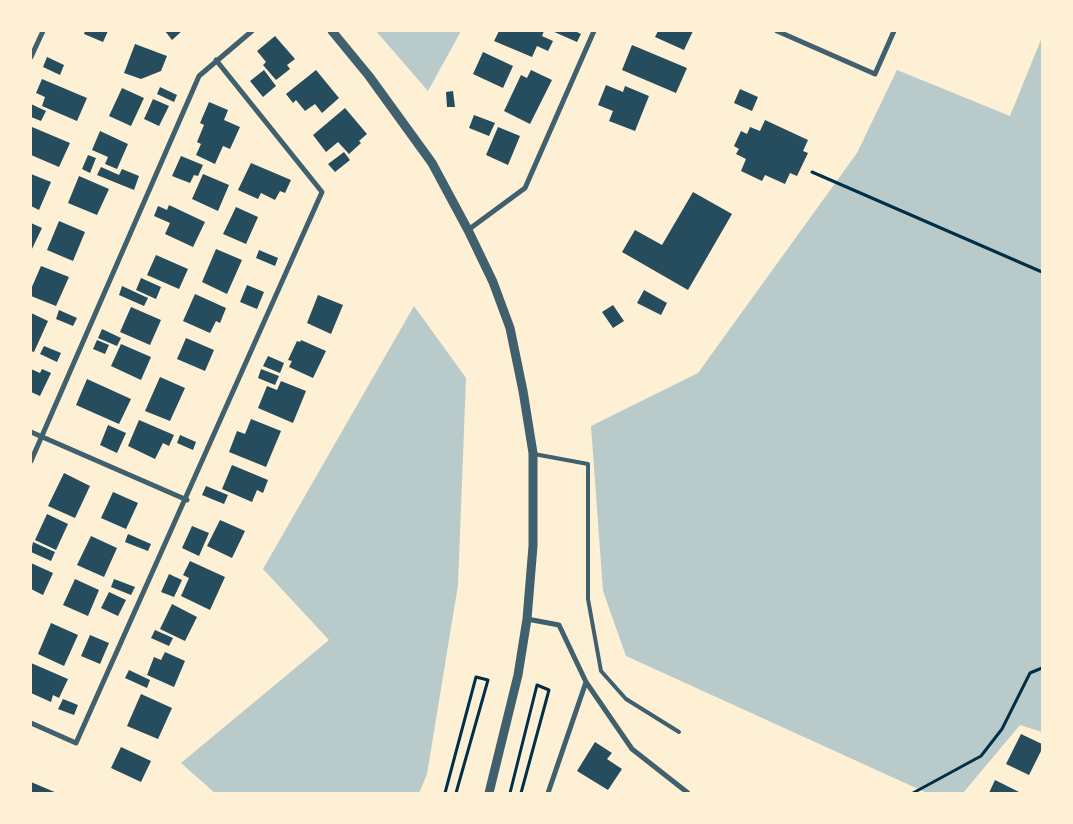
<!DOCTYPE html>
<html>
<head>
<meta charset="utf-8">
<style>
  body { margin:0 }
  #map { position:relative; width:1073px; height:824px; overflow:hidden; background:#fdf0d5; font-family:"Open Sans",sans-serif }
  canvas { display:block }
  .frame { position:absolute; inset:0; border:32px solid #fdf0d5; pointer-events:none }
</style>
</head>
<body>
<div id="map">
<canvas width="1073" height="824"></canvas>
<div class="frame"></div>
</div>
<script>
const c = document.querySelector('canvas').getContext('2d');
c.lineJoin = 'round';
function paint(path, color) {
  c.fillStyle = color;
  c.fill(path, 'evenodd');
}
function shape(rows) {
  const path = new Path2D();
  for (const r of rows) {
    path.moveTo(r[0], r[1]);
    for (let i = 2; i < r.length; i += 2) path.lineTo(r[i], r[i + 1]);
  }
  return path;
}
function strokePath(path, color, width, dash) {
  c.strokeStyle = color;
  c.lineWidth = width;
  c.lineCap = dash ? 'butt' : 'round';
  c.setLineDash(dash || []);
  c.stroke(path);
}
const green = shape([
  [376,31,461,31,428,91],
  [1042,37,1042,732,1020,725,963,793,927,793,626,656,603,591,591,426,698,373,857,153,897,70,1010,116],
  [414,306,466,378,458,585,427,774,419,793,215,793,181,763,329,640,263,569]
]);
const building = shape([
  [85,31,108,31,103,42,84,34],
  [165,31,182,31,172,40],
  [499,31,544,31,542,36,553,41,548,51,537,46,532,57,494,41],
  [552,31,575,31,581,34,577,42],
  [658,31,693,31,684,50,655,37],
  [275,36,295,59,287,65,290,69,276,80,263,65,266,62,257,51],
  [135,44,167,56,161,71,141,79,124,73],
  [632,45,687,68,676,93,622,70],
  [483,52,513,66,503,88,473,74],
  [47,57,64,65,60,75,43,67],
  [264,70,276,86,263,97,250,81],
  [316,70,339,98,322,113,315,104,305,111,296,100,293,103,286,94],
  [531,70,552,80,530,124,504,111,521,75,527,78],
  [42,79,87,98,77,121,42,106,45,97,36,93],
  [606,85,623,92,625,86,649,96,635,131,609,121,613,111,598,105],
  [160,87,177,95,174,102,157,94],
  [122,88,144,98,131,126,109,116],
  [740,89,758,97,752,111,734,103],
  [453,91,455,107,447,107,446,92],
  [153,99,169,106,159,126,144,119],
  [209,102,228,110,224,120,240,127,230,149,223,146,215,164,196,155,201,144,197,142,204,125,200,123],
  [31,104,46,111,41,121,31,117],
  [345,108,367,134,359,141,361,143,349,154,338,142,326,152,313,135],
  [474,115,495,123,489,136,469,128],
  [765,120,808,140,803,151,808,153,797,176,790,173,785,184,765,175,762,181,741,171,746,159,736,154,739,149,734,146,741,131,747,134,750,127,760,131],
  [32,127,70,143,59,167,31,155],
  [498,127,520,136,508,165,486,155],
  [100,131,128,144,117,169,105,164,108,157,92,150],
  [344,152,350,160,335,172,328,164],
  [88,155,96,158,90,173,82,169],
  [181,156,203,165,198,176,194,175,190,183,172,176],
  [251,163,291,180,285,193,280,191,275,200,261,193,258,199,238,190],
  [101,167,119,175,122,169,139,176,134,190,97,175],
  [31,174,51,182,39,210,31,206],
  [203,174,229,185,218,211,192,199],
  [79,176,109,189,97,215,68,203],
  [693,192,732,214,688,290,622,252,635,230,662,245],
  [169,205,205,222,193,247,165,234,170,223,154,216,158,206,167,210],
  [236,207,258,217,246,244,223,234],
  [59,221,85,232,73,261,47,250],
  [31,223,42,228,31,251],
  [216,249,242,260,227,294,202,282],
  [259,250,278,258,275,266,256,258],
  [156,255,188,269,179,289,147,275],
  [41,266,69,277,56,306,31,296,31,289],
  [141,278,161,287,156,299,136,290],
  [247,285,264,292,257,309,240,302],
  [122,286,148,298,144,306,119,295],
  [644,290,667,303,661,315,637,303],
  [195,294,226,308,220,323,216,321,210,333,183,321],
  [318,295,343,305,331,334,307,323],
  [613,305,624,321,613,328,602,312],
  [131,307,161,320,150,345,120,332],
  [59,310,77,318,73,326,56,319],
  [31,313,48,321,34,352,31,351],
  [102,329,121,338,117,346,98,338],
  [186,338,214,350,205,371,177,359],
  [97,340,109,345,105,354,93,349],
  [301,340,326,351,313,378,289,367,292,361,288,360,297,341,300,342],
  [121,344,151,357,141,380,111,366],
  [44,346,61,353,57,362,40,354],
  [268,356,284,363,280,373,263,366],
  [31,369,40,373,42,369,51,373,40,396,31,392],
  [261,369,279,376,275,385,258,378],
  [160,377,185,388,170,421,145,411],
  [87,379,131,399,119,424,76,405],
  [281,381,306,391,293,423,258,408,267,386,277,390],
  [251,419,281,431,266,467,229,452,237,431,245,434],
  [139,420,174,435,169,446,163,443,155,459,128,446],
  [108,425,126,433,117,453,100,445],
  [180,435,196,442,193,450,177,443],
  [232,465,268,480,263,493,257,490,252,502,222,489],
  [64,473,90,486,75,518,48,506],
  [206,486,228,495,224,504,202,495],
  [113,492,138,503,126,529,101,518],
  [47,514,68,524,56,550,35,540],
  [220,520,245,531,232,558,207,546],
  [192,526,209,533,199,556,182,548],
  [128,534,151,544,148,551,125,542],
  [91,536,117,548,104,577,77,565],
  [33,542,55,552,51,561,31,552],
  [190,561,225,577,210,610,181,596,189,578,183,575],
  [31,563,53,573,43,595,31,589],
  [169,574,182,580,174,597,161,592],
  [75,579,99,590,88,616,63,605],
  [114,579,135,587,131,595,111,587],
  [109,592,126,600,118,616,101,608],
  [172,604,197,617,185,641,160,629],
  [51,623,78,635,64,666,38,654],
  [155,630,173,638,169,646,151,638],
  [90,635,109,643,100,664,81,656],
  [165,652,185,661,174,687,147,675,154,657,161,660],
  [31,663,68,679,59,698,53,695,51,702,31,693],
  [129,670,150,680,147,688,125,678],
  [141,694,172,708,158,739,127,726],
  [63,699,78,705,74,715,58,709],
  [1021,734,1042,744,1042,749,1029,775,1006,764],
  [595,742,612,753,607,759,622,769,608,790,577,771],
  [121,747,151,761,141,782,111,768],
  [995,780,1021,793,989,793],
  [31,782,57,793,31,793]
]);
const path = shape([
  [812,172,1042,272],
  [445,793,476,677,488,680,456,793],
  [510,793,537,685,549,690,521,793],
  [913,793,981,756,1002,729,1030,673,1042,668]
]);
const service = shape([
  [534,454,588,464,588,599,601,671,626,699,679,732]
]);
const minor = shape([
  [777,31,875,74,894,31],
  [31,57,43,31],
  [468,230,525,188,594,31],
  [31,432,187,500],
  [31,461,199,76,252,31],
  [527,619,559,625,586,682,632,749,688,793],
  [31,723,76,743,322,192,216,60],
  [548,793,586,682]
]);
const tertiary = shape([
  [332,31,369,76,432,163,468,230,493,282,510,328,523,391,533,453,533,546,527,619,518,675,489,793]
]);
paint(green, '#b9caca');
paint(building, '#264d5e');
strokePath(path, '#003049', 3);
strokePath(service, '#3f606c', 4);
strokePath(minor, '#3f606c', 5);
strokePath(tertiary, '#3f606c', 9);
</script>
</body>
</html>
